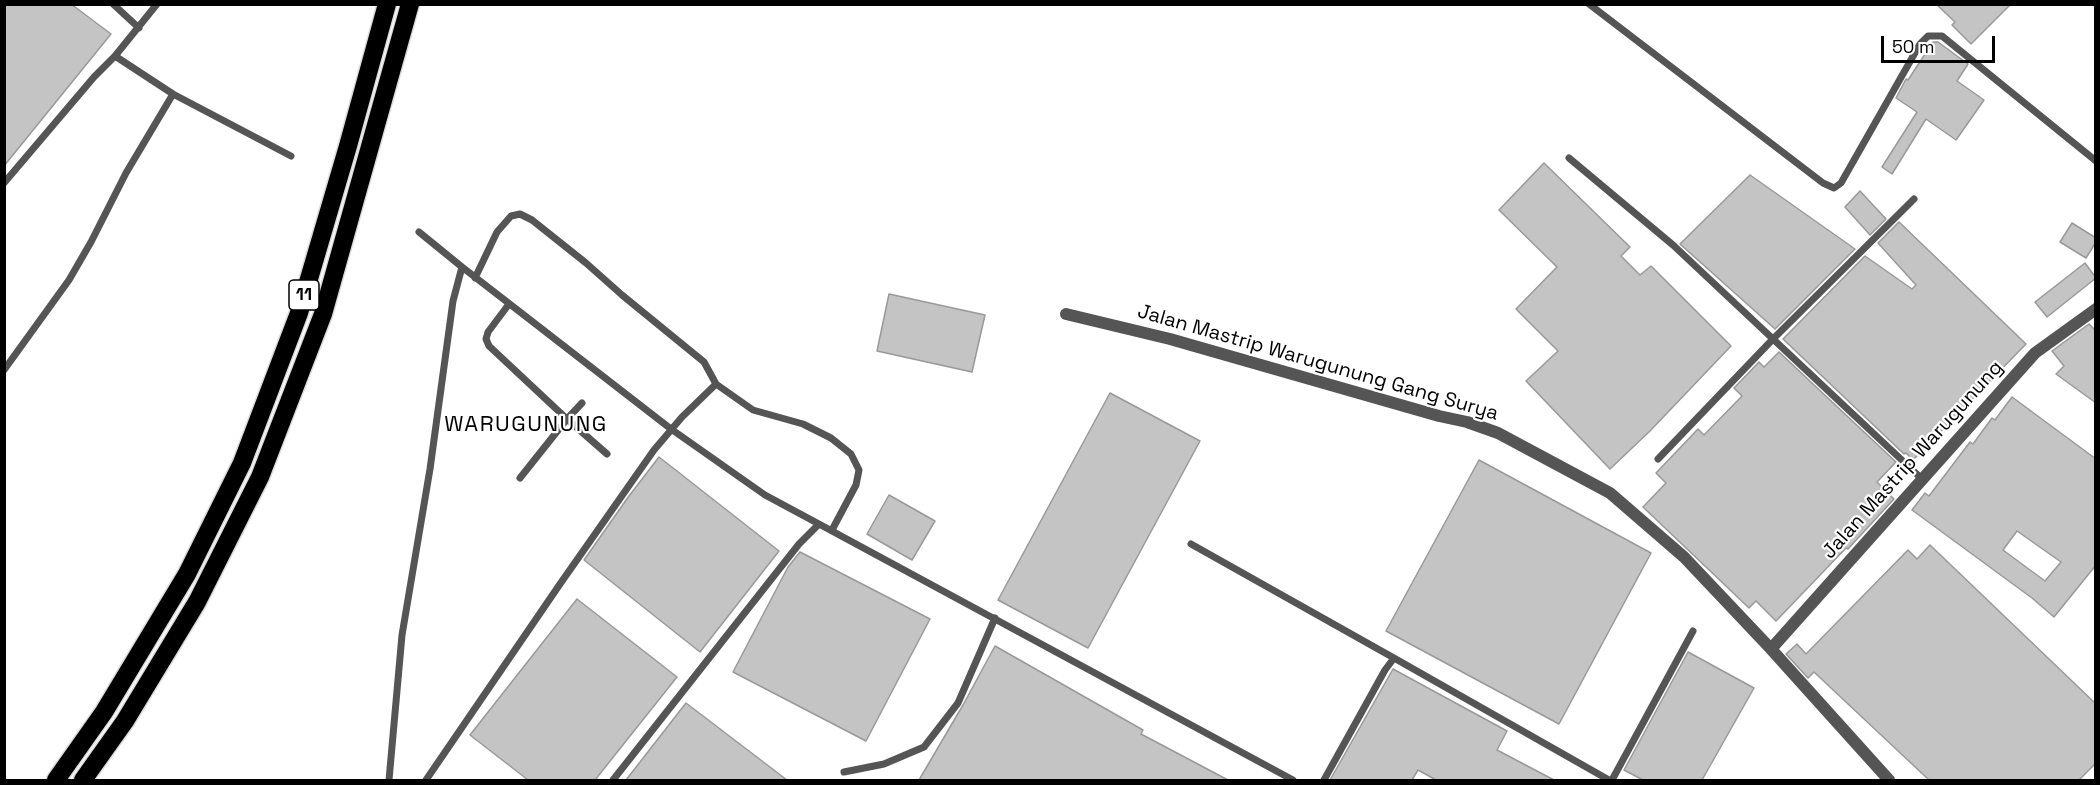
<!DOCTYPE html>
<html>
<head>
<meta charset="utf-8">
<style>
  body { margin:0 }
  #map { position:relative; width:2100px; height:785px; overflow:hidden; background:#fff; font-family:"Space Grotesk",sans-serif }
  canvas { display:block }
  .frame { position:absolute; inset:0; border:6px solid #000; pointer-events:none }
  .scale { position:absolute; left:1881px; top:36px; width:114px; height:27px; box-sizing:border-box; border:3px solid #000; border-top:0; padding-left:8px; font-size:18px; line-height:21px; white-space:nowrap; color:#000; -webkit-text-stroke:4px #fff; paint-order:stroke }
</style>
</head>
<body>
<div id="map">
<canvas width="2100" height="785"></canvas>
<div class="frame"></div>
<div class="scale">50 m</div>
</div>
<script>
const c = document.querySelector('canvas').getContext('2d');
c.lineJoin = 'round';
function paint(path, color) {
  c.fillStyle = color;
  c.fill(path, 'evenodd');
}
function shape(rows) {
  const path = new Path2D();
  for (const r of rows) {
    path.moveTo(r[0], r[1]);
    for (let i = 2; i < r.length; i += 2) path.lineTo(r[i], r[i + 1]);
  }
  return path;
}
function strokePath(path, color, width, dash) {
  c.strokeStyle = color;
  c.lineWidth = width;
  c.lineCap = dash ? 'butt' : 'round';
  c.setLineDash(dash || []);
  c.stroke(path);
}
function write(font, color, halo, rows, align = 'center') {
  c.font = font + ' "Space Grotesk",sans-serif';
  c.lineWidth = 4.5;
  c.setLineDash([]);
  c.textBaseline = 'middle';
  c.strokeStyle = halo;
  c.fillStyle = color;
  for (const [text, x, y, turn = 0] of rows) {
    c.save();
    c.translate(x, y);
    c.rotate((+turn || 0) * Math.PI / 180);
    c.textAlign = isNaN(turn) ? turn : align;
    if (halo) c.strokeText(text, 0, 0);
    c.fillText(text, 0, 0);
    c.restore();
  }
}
const building = shape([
  [4,4,71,4,111,34,4,166,4,4],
  [1936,4,2011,4,1971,44,1952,25,1955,22,1936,4],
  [1933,42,1938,42,1968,64,1957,81,1984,100,1956,140,1926,119,1892,174,1882,167,1917,112,1896,98,1906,79,1908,80,1933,42],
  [1544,163,1630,247,1621,256,1640,275,1651,266,1731,346,1650,431,1610,469,1526,381,1558,351,1516,309,1557,267,1499,210,1544,163],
  [1750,175,1855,249,1775,329,1680,244,1750,175],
  [1860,191,1886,219,1870,235,1845,207,1860,191],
  [1899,222,2026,344,1913,460,1906,453,1904,454,1783,339,1865,256,1912,289,1916,285,1878,243,1899,222],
  [2072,223,2096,238,2096,242,2086,258,2060,242,2072,223],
  [2085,263,2096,278,2047,317,2035,302,2085,263],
  [889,294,985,315,972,372,877,351,889,294],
  [2089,324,2096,331,2096,403,2056,374,2064,366,2052,351,2089,324],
  [1779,352,1896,462,1877,482,1894,499,1848,549,1846,548,1776,621,1756,601,1749,608,1643,507,1666,483,1656,473,1698,429,1704,435,1742,396,1734,388,1759,362,1764,367,1779,352],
  [1110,393,1200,441,1088,648,998,600,1110,393],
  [2012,397,2096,459,2096,565,2054,617,2032,598,1912,510,1925,493,1929,496,1970,442,1973,444,1992,418,1995,420,2012,397],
  [2017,531,2061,562,2045,581,2003,550,2017,531],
  [659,457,779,551,700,652,584,560,629,496,659,457],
  [1479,460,1651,553,1559,724,1386,631,1479,460],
  [889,495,935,521,912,560,867,534,889,495],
  [1930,545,2096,704,2096,763,2079,780,1929,780,1814,672,1808,678,1786,654,1797,644,1806,654,1908,550,1917,559,1930,545],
  [800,552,930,619,866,741,733,672,788,567,800,552],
  [577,599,677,677,595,780,528,780,470,735,577,599],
  [995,646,1143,730,1141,734,1228,780,919,780,963,705,995,646],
  [1688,652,1754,688,1702,780,1643,780,1624,770,1688,652],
  [1393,669,1507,731,1497,750,1554,780,1436,780,1418,770,1412,780,1330,780,1393,669],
  [686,703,787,780,626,780,686,703]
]);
const service = shape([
  [113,4,139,28],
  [1589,4,1823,183,1834,188,1841,183,1920,44,1928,36,1942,36,2096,161],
  [115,56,157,4],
  [1569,158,1673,245,1922,479],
  [4,183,94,77,115,56,173,94,291,156],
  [462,267,671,429,765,495,819,524],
  [475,278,497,232,511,216,520,214,532,220,586,263,622,295,704,362,716,384],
  [509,304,488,332,486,339,489,346,567,419,520,478],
  [4,370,69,280,91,242,126,173,173,94],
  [582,403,567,419,607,454],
  [1658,459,1773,339,1914,199],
  [1191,544,1394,658],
  [844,772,884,764,924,747,958,703,995,618],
  [389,780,402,635,430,469,453,301,462,267,419,232],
  [426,780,560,584,654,450,682,417,716,384,753,410,803,424,831,438,851,454,859,470,856,485,832,530],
  [613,780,799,544,819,524,1293,780],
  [1324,780,1385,670,1394,658,1609,780],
  [1612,780,1693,631]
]);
const minor = shape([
  [1066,314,1170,339,1439,416,1467,422,1498,433,1610,493,1684,557,1771,649,1889,780],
  [1771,649,2035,353,2096,309]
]);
const motorway = shape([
  [56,780,104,712,187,574,242,463,299,313,348,146,387,4],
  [83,780,125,721,197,602,260,477,323,314,410,4]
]);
const shields = [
  [304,295,30]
];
const shieldNames = [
  ["11",304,295]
];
const streetNames = [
  ["Jalan Mastrip Warugunung Gang Surya",1318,363,16],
  ["Jalan Mastrip Warugunung",1913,460,-48]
];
const quarterNames = [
  ["WARUGUNUNG",526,425]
];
paint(building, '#c4c4c4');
strokePath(building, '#999', 1.5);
strokePath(motorway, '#dbdbdb', 21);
strokePath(service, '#555', 7);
strokePath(minor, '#555', 12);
strokePath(motorway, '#000', 18);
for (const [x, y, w] of shields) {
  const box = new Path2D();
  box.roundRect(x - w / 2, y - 15, w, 30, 4.5);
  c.fillStyle = '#fff';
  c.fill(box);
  strokePath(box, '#000', 1.5);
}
write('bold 18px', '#000', null, shieldNames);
write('20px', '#000', '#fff', streetNames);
c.letterSpacing = '1.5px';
write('22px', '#000', '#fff', quarterNames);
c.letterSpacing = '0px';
</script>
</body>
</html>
